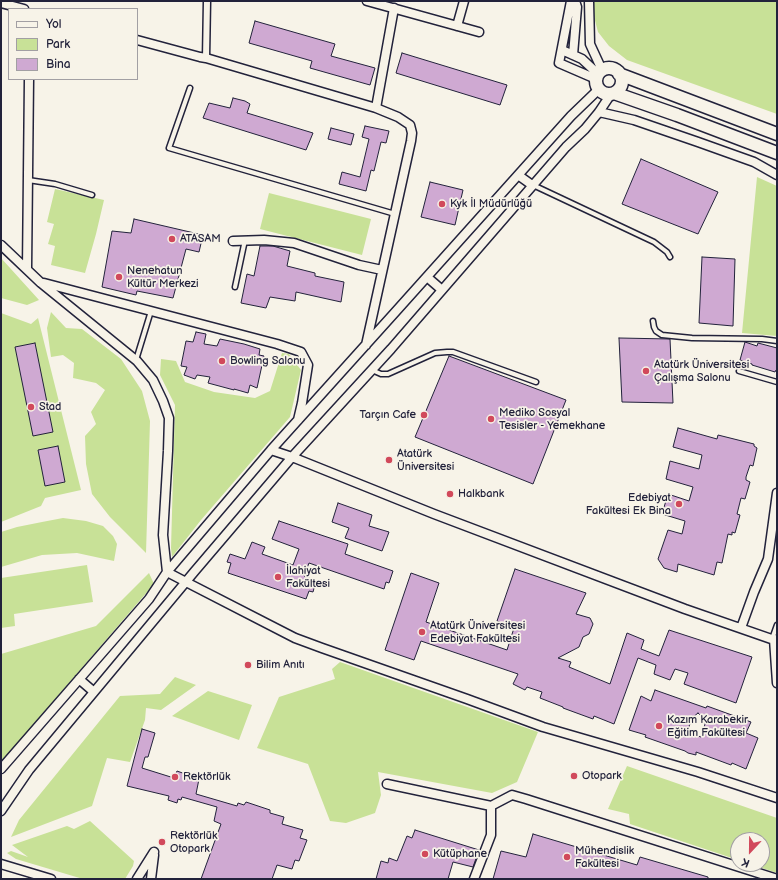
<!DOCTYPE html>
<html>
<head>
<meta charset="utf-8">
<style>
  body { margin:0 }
  #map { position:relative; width:778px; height:880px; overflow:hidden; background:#f7f3e8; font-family:"Balsamiq Sans",sans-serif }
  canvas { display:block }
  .frame { position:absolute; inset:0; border:2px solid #22223b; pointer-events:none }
  .legend { position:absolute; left:8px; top:8px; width:130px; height:72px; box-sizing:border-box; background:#f7f3e8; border:1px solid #a29fa3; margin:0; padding:5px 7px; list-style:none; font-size:12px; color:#22223b }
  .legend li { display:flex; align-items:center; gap:8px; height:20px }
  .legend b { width:20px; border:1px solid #a29fa3 }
  .north { position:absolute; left:730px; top:832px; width:40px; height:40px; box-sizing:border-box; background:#f7f3e8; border:1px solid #a29fa3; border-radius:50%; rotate:202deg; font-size:11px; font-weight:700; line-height:16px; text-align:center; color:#22223b }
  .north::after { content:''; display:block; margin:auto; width:14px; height:18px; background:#d1495b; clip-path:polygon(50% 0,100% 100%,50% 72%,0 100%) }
</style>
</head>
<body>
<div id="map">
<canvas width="778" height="880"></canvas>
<div class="frame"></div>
<ul class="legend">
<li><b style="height:5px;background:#f7f3e8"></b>Yol</li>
<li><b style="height:11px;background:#c8e197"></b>Park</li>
<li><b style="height:11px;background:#cfa9d2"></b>Bina</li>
</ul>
<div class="north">K</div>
</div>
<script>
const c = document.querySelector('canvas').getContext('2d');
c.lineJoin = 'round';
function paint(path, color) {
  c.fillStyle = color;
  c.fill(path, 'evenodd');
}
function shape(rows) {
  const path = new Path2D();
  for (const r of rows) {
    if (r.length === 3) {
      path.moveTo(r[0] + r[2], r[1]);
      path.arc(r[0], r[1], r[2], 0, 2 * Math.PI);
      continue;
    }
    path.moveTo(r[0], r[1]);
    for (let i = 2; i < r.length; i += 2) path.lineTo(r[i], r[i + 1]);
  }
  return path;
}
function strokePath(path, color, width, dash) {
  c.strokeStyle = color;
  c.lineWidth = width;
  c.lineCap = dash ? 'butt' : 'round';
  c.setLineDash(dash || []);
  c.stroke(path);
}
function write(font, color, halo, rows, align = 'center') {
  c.font = font + ' "Balsamiq Sans",sans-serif';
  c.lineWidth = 3.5;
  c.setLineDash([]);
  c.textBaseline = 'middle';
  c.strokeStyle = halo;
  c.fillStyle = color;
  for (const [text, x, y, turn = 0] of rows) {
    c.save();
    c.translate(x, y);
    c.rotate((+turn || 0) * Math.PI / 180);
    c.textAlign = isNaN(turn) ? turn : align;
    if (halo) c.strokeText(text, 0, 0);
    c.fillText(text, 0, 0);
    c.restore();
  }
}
const green = shape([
  [593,1,777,1,777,114,627,60,609,46,598,32,593,13],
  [757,177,777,186,777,336,742,333],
  [55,189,104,200,96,234,85,273,51,265,55,246,48,244,54,224,47,222],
  [269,193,371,219,362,255,260,229],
  [1,258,39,300,27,305,1,298],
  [51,312,66,328,82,329,121,359,142,391,150,421,146,553,110,517,92,494,86,464,85,436,96,424,91,412,105,390,96,383,73,378,74,363,63,355,51,357,47,328],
  [1,313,31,324,38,318,81,490,45,498,41,506,1,522],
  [282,353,289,354,301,370,290,417,201,520,172,557,171,548,175,405,160,375,161,359,176,361,185,382,214,392,255,398,270,391],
  [63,518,86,521,103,526,113,536,117,544,114,561,77,553,42,555,1,567,1,532,17,527,42,522],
  [87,565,93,602,14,614,15,626,1,628,1,578],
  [149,573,154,584,1,762,1,654,96,626],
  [340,662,538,732,517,782,492,793,378,772,381,795,375,813,346,823,330,821,308,764,257,748,279,697,335,679,332,669],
  [175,677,196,685,161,710,146,708,145,720,130,762,107,758,92,806,11,837,19,820,120,696,160,694],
  [208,691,252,705,239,740,172,716],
  [627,766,777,818,777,873,750,864,762,864,762,840,738,840,738,860,630,824,629,814,608,809],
  [90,821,134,861,133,866,125,879,83,879,16,859,7,853,11,851,28,857,12,845,67,826,74,829]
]);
const building = shape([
  [255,21,335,44,331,56,375,68,370,85,310,68,312,61,249,43,255,21],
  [402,53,507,85,500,105,396,73,402,53],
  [233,98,245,101,250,104,247,113,313,133,306,150,203,118,209,103,230,108,233,98],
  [365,126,389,131,386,143,381,142,374,171,371,170,366,191,339,184,342,172,360,177,369,139,362,137,365,126],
  [331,128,354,134,351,145,328,139,331,128],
  [641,159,718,192,698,234,622,204,641,159],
  [430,182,463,190,455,225,421,217,430,182],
  [134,219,203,235,199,252,186,249,173,298,137,291,136,295,102,287,112,231,131,233,134,219],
  [260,246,273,246,290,251,287,266,315,273,315,276,344,282,341,302,296,292,295,301,270,297,266,308,241,303,247,274,254,276,260,246],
  [702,257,735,259,733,326,699,323,702,257],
  [196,332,206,334,204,344,217,346,220,339,244,344,260,349,259,355,264,356,257,388,250,385,248,393,234,389,234,390,208,383,210,377,197,375,195,379,184,375,187,367,181,366,186,341,193,342,196,332],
  [619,338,670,339,673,403,622,402,619,338],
  [745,342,757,346,758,343,777,348,777,371,776,370,775,372,752,365,752,364,740,360,745,342],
  [35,343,53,432,33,436,15,347,35,343],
  [449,356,566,400,533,484,415,437,449,356],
  [678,428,717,439,718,435,754,444,754,446,757,448,753,466,750,465,746,477,746,480,750,482,745,499,741,498,737,514,740,515,735,533,732,532,732,535,728,534,722,563,717,562,714,575,678,564,677,572,664,568,658,559,668,530,682,534,685,521,662,514,668,494,689,501,693,487,666,479,670,461,699,469,702,455,673,447,678,428],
  [58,446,65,482,45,486,38,450,58,446],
  [338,503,372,515,369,526,389,532,382,551,345,538,349,528,332,522,338,503],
  [279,521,348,544,345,554,393,571,389,583,386,582,384,589,309,563,304,576,316,581,313,592,309,591,306,599,228,573,231,563,227,562,230,554,245,559,252,542,265,547,262,554,293,565,299,549,272,539,279,521],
  [515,569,586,593,576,614,590,618,593,624,589,634,583,637,579,647,558,658,571,662,569,667,610,684,627,633,644,640,641,649,659,656,669,630,752,657,736,703,684,684,688,673,675,669,670,680,654,674,656,665,638,658,614,724,594,716,593,719,563,708,563,707,540,698,542,692,527,687,525,690,513,684,518,674,421,641,414,660,385,650,411,573,439,583,426,622,507,650,514,628,497,621,515,569],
  [655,690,706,708,707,706,751,722,746,733,758,738,746,769,732,763,731,765,696,752,696,755,688,753,685,751,645,737,646,735,629,730,641,696,651,701,655,690],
  [698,713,706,721,701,737,687,732,692,718,698,713],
  [142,729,155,733,148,757,145,757,142,768,174,778,177,771,199,779,196,794,237,806,238,803,244,805,246,802,270,810,270,813,284,817,282,824,303,830,300,838,307,840,299,861,295,860,292,869,277,865,272,879,201,879,221,824,214,821,217,807,182,797,181,800,178,799,177,803,168,800,169,796,127,786,142,729],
  [415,830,479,850,473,867,453,862,448,879,376,879,381,861,388,863,389,858,397,861,407,836,412,838,415,830],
  [533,834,637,865,640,857,708,877,708,879,493,879,501,851,526,857,533,834]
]);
const service = shape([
  [190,88,169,148,395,214],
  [28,180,55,184,92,195],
  [533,185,654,242,667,252,670,257],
  [235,287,245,240],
  [653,321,654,327,656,331,662,335,692,338,762,339,777,341],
  [136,360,151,311],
  [372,370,381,374,388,374,435,353,447,352,453,352,536,382],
  [739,371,777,382],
  [772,639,777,625]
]);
const pedestrian = shape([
  [206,58,207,1]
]);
const minor = shape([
  [367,1,479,32],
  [571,1,559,63,596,79],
  [589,1,590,44,602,70],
  [1,3,24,9],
  [457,26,464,1],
  [137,40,200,57,206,58,376,108,398,117,410,125,412,133,411,141,366,345],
  [562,50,582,59,598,74],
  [573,55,577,7,575,1],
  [376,108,394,8],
  [599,112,634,120,698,142,754,162,777,175],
  [518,175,532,185],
  [233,241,264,240,294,243,359,265,382,270],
  [1,245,41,283,137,361,153,380,163,401,169,418,168,451,163,535,167,572,186,582,295,638,322,648,467,699,543,727,698,772,777,798],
  [27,269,29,79],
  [427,277,442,290],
  [44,283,277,344,301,352,308,365,302,403,298,420],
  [271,450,292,457,434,514,685,609,777,641],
  [741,628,754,592,768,559,777,493],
  [774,639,777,683],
  [79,679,94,692],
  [1,769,149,599,167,572,271,450,398,309,571,116,599,89],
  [387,784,491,806,512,795,526,799,777,879],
  [1,811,29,770,194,572,292,457,391,349,566,147,585,129,599,112,611,94],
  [1,864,51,879],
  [137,879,154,852],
  [151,879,154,855],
  [474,879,491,835,491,806]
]);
const secondary = shape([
  [609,81,13],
  [619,74,777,134],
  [614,93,677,115,777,153]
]);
const markers = [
  [442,204,4,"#d1495b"],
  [172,239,4,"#d1495b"],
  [119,277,4,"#d1495b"],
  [222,361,4,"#d1495b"],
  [646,371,4,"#d1495b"],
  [31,407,4,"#d1495b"],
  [424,415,4,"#d1495b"],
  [491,419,4,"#d1495b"],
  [389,460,4,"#d1495b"],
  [450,494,4,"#d1495b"],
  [679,504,4,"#d1495b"],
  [278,577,4,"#d1495b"],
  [422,632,4,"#d1495b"],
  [248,665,4,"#d1495b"],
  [659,726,4,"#d1495b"],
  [574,776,4,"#d1495b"],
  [175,777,4,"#d1495b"],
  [162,842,4,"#d1495b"],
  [425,854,4,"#d1495b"],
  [567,857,4,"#d1495b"]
];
const poiNames = [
  ["Kyk İl Müdürlüğü",450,204],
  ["ATASAM",180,239],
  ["Nenehatun",127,271],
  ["Kültür Merkezi",127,284],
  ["Bowling Salonu",230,361],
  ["Atatürk Üniversitesi",654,365],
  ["Çalışma Salonu",654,378],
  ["Stad",39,407],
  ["Mediko Sosyal",499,413],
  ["Tesisler - Yemekhane",499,426],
  ["Tarçın Cafe",416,415,"right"],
  ["Atatürk",397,454],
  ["Üniversitesi",397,467],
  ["Halkbank",458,494],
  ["Edebiyat",671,498,"right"],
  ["Fakültesi Ek Bina",671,511,"right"],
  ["İlahiyat",286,571],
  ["Fakültesi",286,584],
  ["Atatürk Üniversitesi",430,626],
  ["Edebiyat Fakültesi",430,639],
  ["Bilim Anıtı",256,665],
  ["Kazım Karabekir",667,720],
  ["Eğitim Fakültesi",667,733],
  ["Otopark",582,776],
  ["Rektörlük",183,777],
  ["Rektörlük",170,836],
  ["Otopark",170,849],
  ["Mühendislik",575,851],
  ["Fakültesi",575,864],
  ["Kütüphane",433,854]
];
paint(green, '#c8e197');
paint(building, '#cfa9d2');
strokePath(building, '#22223b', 1);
strokePath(service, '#22223b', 7);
strokePath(pedestrian, '#22223b', 9);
strokePath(minor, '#22223b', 11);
strokePath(secondary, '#22223b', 15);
strokePath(service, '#f7f3e8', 4);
strokePath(pedestrian, '#f7f3e8', 6);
strokePath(minor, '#f7f3e8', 8);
strokePath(secondary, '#f7f3e8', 12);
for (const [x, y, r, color] of markers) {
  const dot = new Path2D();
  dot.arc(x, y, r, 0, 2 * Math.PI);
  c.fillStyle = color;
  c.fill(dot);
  strokePath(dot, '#f7f3e8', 1.5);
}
write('11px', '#22223b', '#f7f3e8', poiNames, 'left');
</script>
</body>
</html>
